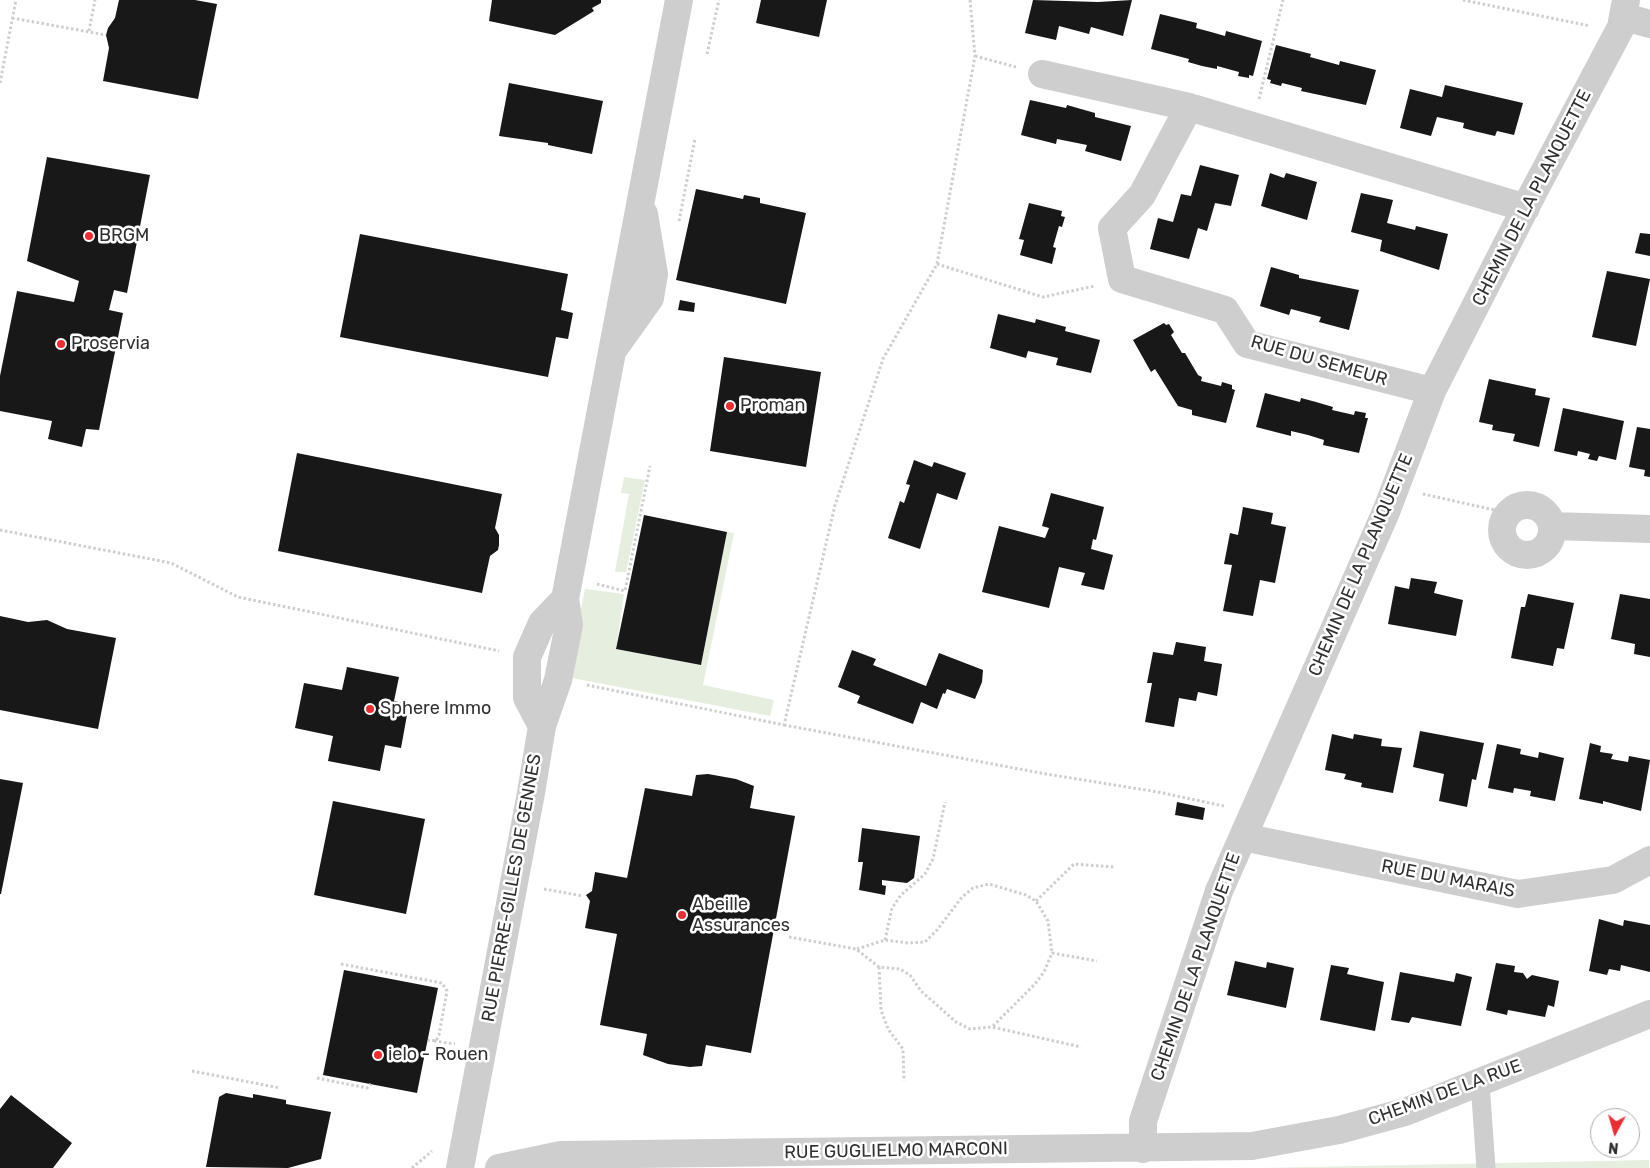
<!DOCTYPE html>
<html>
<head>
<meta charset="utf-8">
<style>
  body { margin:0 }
  #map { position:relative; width:1650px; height:1168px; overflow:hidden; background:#fff; font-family:Rubik,sans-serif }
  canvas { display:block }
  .north { position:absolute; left:1590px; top:1108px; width:50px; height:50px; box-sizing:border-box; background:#fff; border:1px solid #adadad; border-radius:50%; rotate:186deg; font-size:14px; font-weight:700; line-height:20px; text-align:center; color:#313131 }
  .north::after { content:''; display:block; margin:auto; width:18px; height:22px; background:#ee2d31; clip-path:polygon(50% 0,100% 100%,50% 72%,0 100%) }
</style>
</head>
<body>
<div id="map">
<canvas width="1650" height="1168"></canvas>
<div class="north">N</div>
</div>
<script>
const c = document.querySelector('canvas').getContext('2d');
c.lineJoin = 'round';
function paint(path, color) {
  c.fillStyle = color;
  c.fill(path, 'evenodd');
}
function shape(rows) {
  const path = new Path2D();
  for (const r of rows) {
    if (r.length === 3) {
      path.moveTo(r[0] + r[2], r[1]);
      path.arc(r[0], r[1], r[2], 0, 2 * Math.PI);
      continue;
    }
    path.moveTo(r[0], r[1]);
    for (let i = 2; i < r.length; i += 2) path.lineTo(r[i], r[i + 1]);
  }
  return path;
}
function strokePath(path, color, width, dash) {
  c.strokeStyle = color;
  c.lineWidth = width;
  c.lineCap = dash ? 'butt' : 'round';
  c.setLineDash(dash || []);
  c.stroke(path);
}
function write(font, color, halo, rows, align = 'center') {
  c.font = font + ' Rubik,sans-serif';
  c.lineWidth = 5;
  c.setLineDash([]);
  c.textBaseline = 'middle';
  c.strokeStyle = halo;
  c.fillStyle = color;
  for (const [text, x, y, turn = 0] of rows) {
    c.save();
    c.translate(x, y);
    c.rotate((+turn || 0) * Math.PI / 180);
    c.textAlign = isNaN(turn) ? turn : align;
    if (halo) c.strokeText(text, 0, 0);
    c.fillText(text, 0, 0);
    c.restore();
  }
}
const green = shape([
  [624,477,645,480,626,572,615,572,629,494,621,493],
  [727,532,734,533,703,685,774,700,770,716,567,677,585,589,624,594,616,649,701,665],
  [1649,1160,1649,1168,1261,1168]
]);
const building = shape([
  [119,0,195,0,217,4,198,99,103,81,109,48,106,35,108,28,115,18],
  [492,0,601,0,601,3,592,8,594,11,555,35,489,21],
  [761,0,827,0,819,37,756,23],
  [1033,0,1098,2,1132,0,1123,36,1091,27,1089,34,1059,26,1056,40,1025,33],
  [1160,14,1197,23,1196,28,1211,32,1225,36,1226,31,1262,41,1253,76,1249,75,1249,78,1238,76,1239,72,1217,66,1217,69,1202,66,1188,62,1189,59,1151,49],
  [1276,45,1311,54,1310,57,1339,65,1340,61,1376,70,1366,105,1301,91,1302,88,1282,83,1281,86,1270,83,1271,80,1267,79],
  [509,83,603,101,592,154,548,145,548,143,499,136],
  [1445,85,1523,103,1514,135,1497,131,1495,136,1478,132,1463,128,1464,123,1437,117,1431,136,1400,128,1410,89,1442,97],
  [1030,100,1066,108,1067,105,1095,113,1095,117,1131,126,1121,161,1085,151,1087,145,1057,139,1056,144,1021,135],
  [47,157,150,175,127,293,114,290,109,310,123,313,99,430,86,429,82,447,48,439,52,421,0,411,0,376,17,291,74,302,79,281,27,261],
  [1200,165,1239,175,1231,206,1215,203,1207,231,1198,228,1189,259,1150,249,1158,218,1173,222,1181,194,1191,196],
  [1270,173,1284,178,1286,173,1317,182,1307,220,1261,206],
  [696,189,743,199,744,195,760,198,760,203,806,213,786,304,676,280],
  [1361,193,1393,200,1387,223,1415,230,1416,226,1448,234,1439,270,1380,251,1382,240,1351,232],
  [1029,203,1062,211,1061,216,1065,217,1062,227,1059,226,1053,247,1056,248,1052,264,1020,255,1024,240,1019,239],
  [1640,233,1650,234,1650,256,1635,253],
  [360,234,568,274,561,310,573,313,568,339,556,337,548,377,340,337],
  [1271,267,1299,275,1299,278,1359,290,1349,330,1319,322,1321,317,1291,309,1289,315,1260,306],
  [1607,271,1650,279,1636,346,1592,337],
  [680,300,695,303,694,312,678,310],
  [998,314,1035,323,1036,319,1066,327,1065,331,1100,340,1091,373,1056,365,1058,358,1028,351,1026,358,990,348],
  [1164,323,1166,325,1169,324,1174,332,1171,335,1182,353,1185,353,1198,375,1202,377,1201,381,1221,386,1222,382,1232,385,1232,389,1235,390,1226,423,1192,415,1192,410,1178,406,1155,369,1151,372,1133,340],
  [724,357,821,372,806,467,710,451],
  [1489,379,1536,389,1535,395,1550,398,1539,447,1513,441,1515,434,1492,430,1493,425,1479,422],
  [1265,393,1300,402,1301,398,1316,402,1333,407,1332,410,1354,415,1355,411,1366,413,1365,418,1368,418,1359,453,1323,445,1324,440,1308,435,1291,431,1291,436,1256,427],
  [1563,408,1624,421,1616,460,1599,456,1597,461,1588,459,1590,454,1578,451,1577,456,1554,451],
  [1637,427,1650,429,1650,477,1644,476,1645,470,1629,467],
  [297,453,502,494,495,528,499,535,499,545,498,550,490,556,482,593,278,551],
  [914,460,932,467,934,462,966,473,957,500,937,493,920,549,888,538,900,501,904,503,910,485,906,484],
  [1051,493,1104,507,1096,540,1093,539,1091,549,1113,555,1104,590,1081,585,1085,573,1059,567,1049,608,982,592,999,526,1045,538,1049,528,1042,526],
  [1243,507,1273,513,1271,524,1286,527,1275,583,1260,580,1253,616,1223,611,1232,565,1224,564,1230,533,1238,535],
  [644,515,727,532,701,665,616,649],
  [1411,578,1437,582,1434,593,1463,600,1456,636,1388,624,1395,586,1409,589],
  [1528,594,1574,603,1564,649,1557,648,1553,666,1511,658,1521,607,1525,607],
  [1620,594,1650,599,1650,657,1634,654,1635,644,1611,639],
  [0,616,28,622,47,620,67,629,116,638,98,729,0,710],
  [1176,642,1206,647,1204,661,1222,664,1217,696,1198,692,1196,701,1179,698,1174,727,1145,722,1152,683,1147,683,1153,652,1173,655],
  [852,650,876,659,873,665,926,686,939,653,983,670,982,682,975,699,947,689,945,694,943,693,937,709,921,702,913,724,857,703,860,696,838,687],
  [347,667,399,677,394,701,409,704,401,748,385,745,380,771,328,761,333,736,295,728,304,683,342,690],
  [1420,731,1484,743,1476,780,1472,779,1467,807,1439,801,1444,774,1413,767],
  [1332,734,1353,739,1354,734,1382,739,1381,746,1402,748,1393,793,1361,787,1362,783,1344,779,1346,774,1325,770],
  [1590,743,1601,746,1600,752,1613,754,1611,759,1628,762,1629,756,1650,760,1641,811,1603,801,1603,804,1579,799],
  [1497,744,1521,749,1520,754,1538,758,1539,752,1564,758,1555,801,1530,796,1531,791,1514,788,1513,793,1488,788],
  [708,774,736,779,754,786,750,808,795,816,751,1053,706,1045,702,1066,690,1067,668,1064,643,1055,647,1034,600,1025,617,934,585,928,590,901,586,895,592,891,595,872,627,878,645,788,692,796,696,775],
  [0,779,23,783,1,894,0,894],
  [333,801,425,819,406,914,314,895],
  [1177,802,1205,808,1203,820,1175,815],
  [862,828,920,836,914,878,907,883,882,880,882,885,886,886,885,895,859,890,863,862,858,862],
  [1599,919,1623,926,1624,920,1650,925,1650,972,1621,965,1620,971,1609,969,1607,975,1589,971],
  [1235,961,1266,968,1267,962,1294,968,1286,1008,1227,995],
  [1496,963,1515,966,1514,972,1523,973,1527,979,1532,975,1559,981,1554,1007,1548,1005,1545,1017,1508,1010,1507,1015,1486,1010],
  [1331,965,1349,968,1347,974,1384,982,1375,1031,1320,1020],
  [344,970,438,988,417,1093,323,1075],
  [1400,972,1454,982,1456,973,1472,977,1461,1026,1412,1017,1409,1023,1391,1020],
  [226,1093,253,1098,253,1094,286,1100,286,1104,331,1112,321,1159,288,1168,206,1167,219,1097],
  [11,1095,72,1143,53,1168,0,1168,0,1109]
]);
const path = shape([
  [1463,0,1590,26],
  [12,18,106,35],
  [89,31,95,0],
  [707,54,719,0],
  [975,56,1016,67],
  [0,83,16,0],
  [1259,99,1283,0],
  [679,221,695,139],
  [937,264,1043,297,1095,286],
  [1423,494,1508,513],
  [0,530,171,563,238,597,499,651],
  [597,584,625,591,650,466],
  [587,685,784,725,835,505,883,359,937,264,975,56,970,0],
  [784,725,1046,774,1158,792,1224,806],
  [544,889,583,896],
  [1036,901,1074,864,1114,867],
  [789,937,856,949,879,967,900,969,910,975,921,991,956,1022,970,1029,992,1027,1081,1047],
  [885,940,892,908,901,895,925,874,933,859,945,802],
  [857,949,885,940,908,943,925,942,937,930,962,897,973,888,989,884,1026,895,1036,901,1048,921,1052,953],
  [341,964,442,983,447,991,439,1035,436,1041,428,1040],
  [879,967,881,1010,888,1029,903,1049,904,1081],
  [993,1026,1035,984,1044,972,1052,953,1097,961],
  [434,1041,455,1044],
  [192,1071,280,1088],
  [317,1078,367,1088,371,1084],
  [412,1168,432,1151]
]);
const service = shape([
  [1480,1083,1486,1168]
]);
const minor = shape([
  [1624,17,1650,24],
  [1042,74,1189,107],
  [615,347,650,298,654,274,644,214],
  [1432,391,1247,344,1225,310,1122,279,1112,228,1142,195,1189,107,1526,208],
  [1527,530,25],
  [1552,526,1650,529],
  [542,726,527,698,527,657,542,623,565,599],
  [1243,837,1518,894,1613,880,1650,860],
  [1143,1149,1143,1121,1219,891,1386,512,1432,391,1533,193,1621,27,1626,0],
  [460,1168,531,793,542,726,558,680,569,625,565,599,679,0],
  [499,1168,561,1155,1252,1146,1339,1130,1405,1112,1650,1014]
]);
const markers = [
  [89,236,5,"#ee2d31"],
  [61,344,5,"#ee2d31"],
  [730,406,5,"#ee2d31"],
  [370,709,5,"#ee2d31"],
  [682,915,5,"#ee2d31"],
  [378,1055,5,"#ee2d31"]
];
const streetNames = [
  ["CHEMIN DE LA PLANQUETTE",1532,198,-63],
  ["RUE DU SEMEUR",1319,361,16],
  ["CHEMIN DE LA PLANQUETTE",1361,565,-67],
  ["RUE DU MARAIS",1448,879,11],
  ["RUE PIERRE-GILLES DE GENNES",512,888,-80],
  ["CHEMIN DE LA PLANQUETTE",1196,967,-71],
  ["CHEMIN DE LA RUE",1445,1093,-20],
  ["RUE GUGLIELMO MARCONI",896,1151,-1]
];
const poiNames = [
  ["BRGM",99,236],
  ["Proservia",71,344],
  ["Proman",740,406],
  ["Sphere Immo",380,709],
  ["Abeille",692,905],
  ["Assurances",692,926],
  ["ielo - Rouen",388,1055]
];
paint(green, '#e6eedf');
paint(building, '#181818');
strokePath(path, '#cecece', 3, [2.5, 2.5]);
strokePath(service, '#cecece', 19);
strokePath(minor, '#cecece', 28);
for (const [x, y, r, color] of markers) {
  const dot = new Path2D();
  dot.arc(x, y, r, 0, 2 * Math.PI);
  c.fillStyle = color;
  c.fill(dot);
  strokePath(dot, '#fff', 2);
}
write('18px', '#313131', '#fff', streetNames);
write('18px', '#313131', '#fff', poiNames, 'left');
</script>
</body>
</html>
